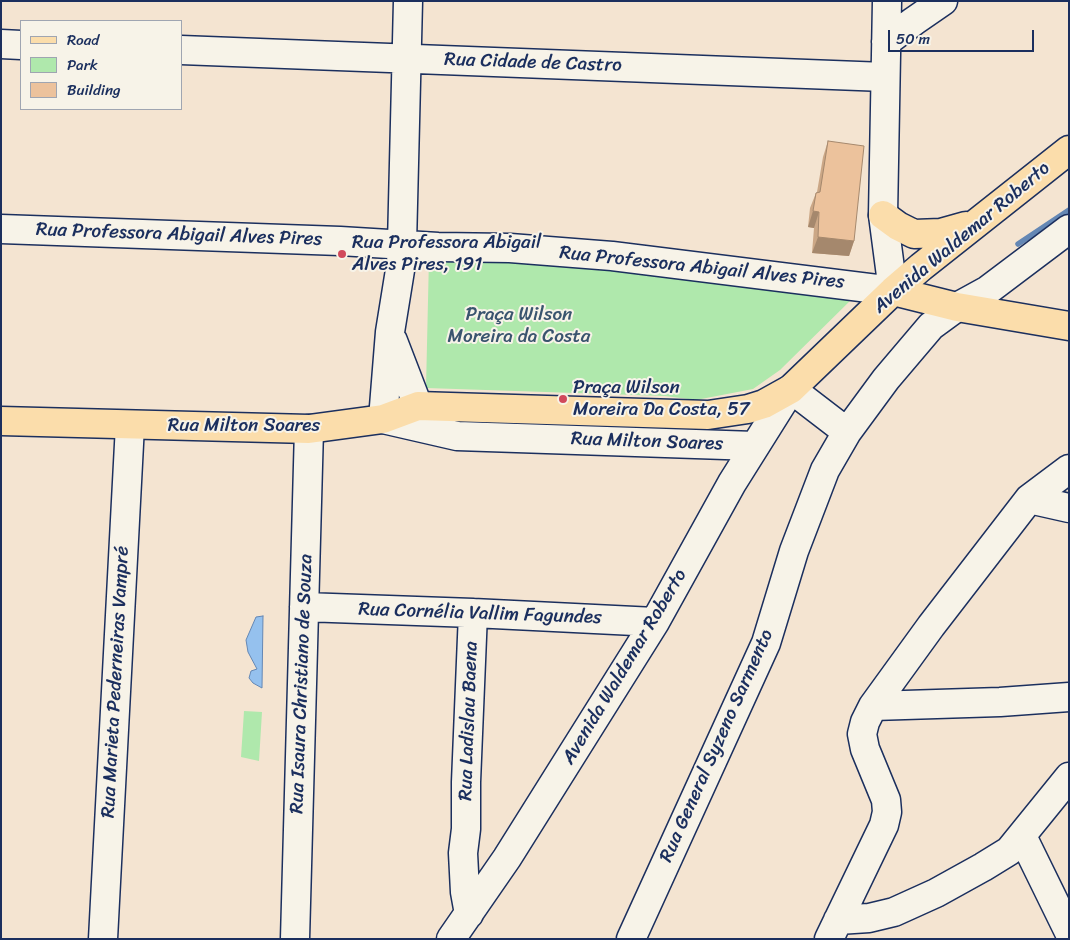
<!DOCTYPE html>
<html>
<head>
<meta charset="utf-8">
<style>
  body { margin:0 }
  #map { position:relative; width:1070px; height:940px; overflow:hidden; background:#f4e4d1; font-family:Sriracha,sans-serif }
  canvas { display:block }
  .frame { position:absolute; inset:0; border:2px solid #1b2f5e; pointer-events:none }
  .legend { position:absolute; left:20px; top:20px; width:162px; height:90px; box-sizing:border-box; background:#f7f3e8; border:1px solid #9fa5b1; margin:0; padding:6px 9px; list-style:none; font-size:15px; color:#1b2f5e }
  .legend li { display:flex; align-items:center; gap:10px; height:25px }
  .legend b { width:25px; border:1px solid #9fa5b1 }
  .scale { position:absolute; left:888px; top:30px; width:146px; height:22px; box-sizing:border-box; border:2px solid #1b2f5e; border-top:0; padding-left:6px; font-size:15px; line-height:18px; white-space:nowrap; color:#1b2f5e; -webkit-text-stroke:4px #f7f3e8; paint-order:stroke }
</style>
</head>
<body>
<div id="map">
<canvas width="1070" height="940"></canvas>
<div class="frame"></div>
<ul class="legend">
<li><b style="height:6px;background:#fbddab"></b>Road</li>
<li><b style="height:14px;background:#afe8ac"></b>Park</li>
<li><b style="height:14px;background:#ecc29c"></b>Building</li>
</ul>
<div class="scale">50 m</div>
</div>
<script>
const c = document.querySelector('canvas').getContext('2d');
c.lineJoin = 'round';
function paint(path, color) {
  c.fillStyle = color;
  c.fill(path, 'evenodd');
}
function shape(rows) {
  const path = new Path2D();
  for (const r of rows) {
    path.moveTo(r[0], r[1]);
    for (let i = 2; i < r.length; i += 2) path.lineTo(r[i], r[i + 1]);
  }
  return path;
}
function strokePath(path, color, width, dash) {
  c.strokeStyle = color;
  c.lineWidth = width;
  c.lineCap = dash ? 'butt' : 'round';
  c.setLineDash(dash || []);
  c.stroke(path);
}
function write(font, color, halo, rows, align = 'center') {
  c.font = font + ' Sriracha,sans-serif';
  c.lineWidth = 4;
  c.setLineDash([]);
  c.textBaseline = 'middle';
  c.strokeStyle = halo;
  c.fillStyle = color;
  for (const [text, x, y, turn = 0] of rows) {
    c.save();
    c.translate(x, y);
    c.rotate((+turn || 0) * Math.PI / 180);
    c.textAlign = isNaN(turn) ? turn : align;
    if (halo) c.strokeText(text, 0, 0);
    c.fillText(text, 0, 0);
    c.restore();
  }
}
const green = shape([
  [429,257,537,263,854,297,780,370,753,389,696,400,665,396,426,388],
  [244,711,262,712,259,761,241,757]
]);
const water = shape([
  [263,616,262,688,253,683,249,678,251,671,257,669,248,652,246,640,256,617,263,616]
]);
const stream = shape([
  [1018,244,1069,210]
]);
const minor = shape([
  [408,1,402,244,401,264,390,332,383,419,457,436,755,446],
  [886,42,914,21,943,1],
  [1,44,21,45],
  [181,50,885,77],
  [1,229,340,241,438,247,510,248,612,256,893,291,883,215,887,1],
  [393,341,418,406],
  [1029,499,1069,508],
  [304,607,473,613,655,622],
  [873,706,1000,702,1069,697],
  [1022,836,1069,932],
  [469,914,465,892,463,853,466,829,466,782,473,613],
  [838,920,869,918,894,912,936,893,983,867,1009,851,1069,777],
  [103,939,130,425],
  [295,939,309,429],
  [451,939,507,858,655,622,732,483,791,389,847,432],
  [631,939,766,643,794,551,825,470,847,432,886,379,931,326,957,307,988,290,1069,229],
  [829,939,884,825,887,812,886,800,865,749,862,734,865,722,873,706,931,626,1029,499,1069,469]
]);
const major = shape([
  [883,215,898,226,914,234,941,233,966,226],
  [893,291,957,307,1069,326],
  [1,421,309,429,383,419,418,406,708,415,748,409,764,404,791,389,893,291,921,267,1069,150]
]);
const wall = shape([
  [828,141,854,241,849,256,812,253,814,228,808,227,810,208,816,193,817,192,823,157]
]);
const shadedWall = shape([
  [813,211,819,212,814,228,808,227],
  [818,237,854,241,849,256,812,253]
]);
const building = shape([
  [828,141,864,146,854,241,818,237,819,212,813,211,816,193,820,192,828,141]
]);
const markers = [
  [342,254,5,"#d1495b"],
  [563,399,5,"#d1495b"]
];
const streetNames = [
  ["Rua Cidade de Castro",533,63,2],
  ["Rua Professora Abigail Alves Pires",179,235,2],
  ["Avenida Waldemar Roberto",962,238,-40],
  ["Rua Professora Abigail Alves Pires",702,268,6],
  ["Rua Milton Soares",244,426],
  ["Rua Milton Soares",647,442,2],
  ["Rua Cornélia Vallim Fagundes",480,614,2],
  ["Avenida Waldemar Roberto",625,667,-59],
  ["Rua Marieta Pederneiras Vampré",116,682,-87],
  ["Rua Isaura Christiano de Souza",302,684,-88],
  ["Rua Ladislau Baena",469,721,-88],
  ["Rua General Syzeno Sarmento",717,746,-66]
];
const poiNames = [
  ["Rua Professora Abigail",352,243],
  ["Alves Pires, 191",352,265],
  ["Praça Wilson",573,388],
  ["Moreira Da Costa, 57",573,410]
];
const parkNames = [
  ["Praça Wilson",519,315],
  ["Moreira da Costa",519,337]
];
paint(green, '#afe8ac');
paint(water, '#95c1ee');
strokePath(water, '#6487b4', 1);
strokePath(stream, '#6487b4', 5.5);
strokePath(minor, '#1b2f5e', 31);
strokePath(major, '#1b2f5e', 31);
strokePath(minor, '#f7f3e8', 28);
strokePath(major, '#fbddab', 28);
paint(wall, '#cba786');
paint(shadedWall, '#a5886d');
paint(building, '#ecc29c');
strokePath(building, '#a5886d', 1);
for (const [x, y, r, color] of markers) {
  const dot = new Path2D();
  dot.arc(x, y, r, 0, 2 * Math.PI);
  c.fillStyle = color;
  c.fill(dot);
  strokePath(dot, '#f7f3e8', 2);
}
write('19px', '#1b2f5e', '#f7f3e8', streetNames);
write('19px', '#1b2f5e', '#f7f3e8', poiNames, 'left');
write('19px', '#39546e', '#f7f3e8', parkNames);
</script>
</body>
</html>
